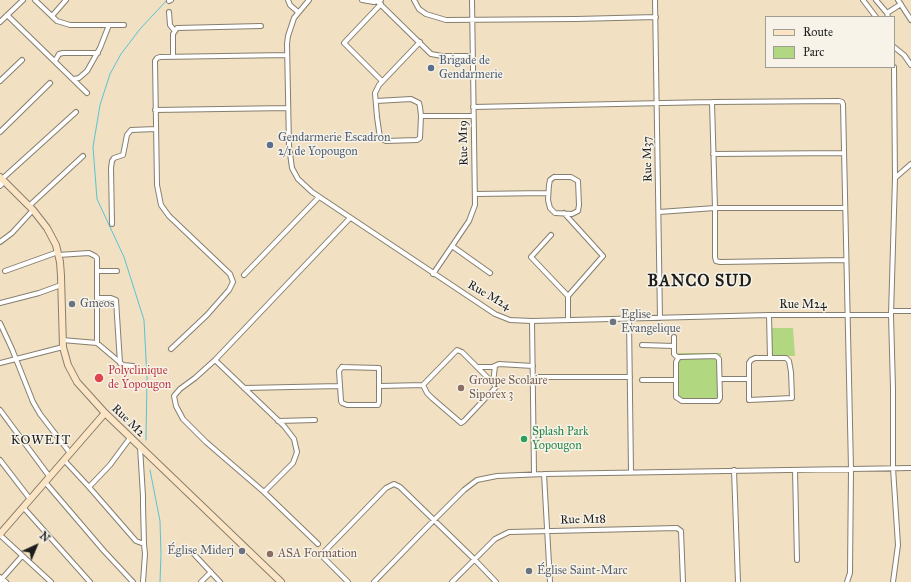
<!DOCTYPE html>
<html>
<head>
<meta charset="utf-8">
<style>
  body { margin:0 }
  #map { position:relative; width:911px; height:582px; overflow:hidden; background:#f1e0c2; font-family:"IM FELL Great Primer",serif }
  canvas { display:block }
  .legend { position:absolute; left:765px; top:16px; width:130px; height:52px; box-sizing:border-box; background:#f7f3e8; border:1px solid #9f9d96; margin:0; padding:5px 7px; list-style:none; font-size:12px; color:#1c1c1c }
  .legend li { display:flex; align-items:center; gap:8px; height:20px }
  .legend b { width:20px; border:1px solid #9f9d96 }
  .north { position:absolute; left:16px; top:526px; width:40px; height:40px; -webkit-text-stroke:3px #f7f3e8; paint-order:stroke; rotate:44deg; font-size:11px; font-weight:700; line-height:16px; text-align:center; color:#1c1c1c }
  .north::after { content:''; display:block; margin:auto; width:14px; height:18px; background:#1c1c1c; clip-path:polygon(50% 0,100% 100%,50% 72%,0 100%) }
</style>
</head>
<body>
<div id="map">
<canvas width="911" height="582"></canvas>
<ul class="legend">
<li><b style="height:5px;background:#fce5c4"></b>Route</li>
<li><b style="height:11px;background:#b1d781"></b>Parc</li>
</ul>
<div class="north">N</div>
</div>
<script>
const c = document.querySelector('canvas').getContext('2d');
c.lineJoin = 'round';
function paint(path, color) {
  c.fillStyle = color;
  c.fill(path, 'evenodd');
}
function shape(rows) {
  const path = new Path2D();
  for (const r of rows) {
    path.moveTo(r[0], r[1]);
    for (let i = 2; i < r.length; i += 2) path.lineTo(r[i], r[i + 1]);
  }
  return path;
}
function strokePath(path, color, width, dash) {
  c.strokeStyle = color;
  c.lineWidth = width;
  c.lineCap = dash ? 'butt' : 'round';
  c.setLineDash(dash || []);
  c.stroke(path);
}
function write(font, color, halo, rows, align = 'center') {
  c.font = font + ' "IM FELL Great Primer",serif';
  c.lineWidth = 3;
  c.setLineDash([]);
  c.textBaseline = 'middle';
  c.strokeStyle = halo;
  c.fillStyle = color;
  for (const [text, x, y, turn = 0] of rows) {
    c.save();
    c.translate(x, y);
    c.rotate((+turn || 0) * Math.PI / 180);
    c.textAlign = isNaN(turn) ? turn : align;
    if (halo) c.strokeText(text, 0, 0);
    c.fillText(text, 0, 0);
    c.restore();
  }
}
const green = shape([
  [770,328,793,328,795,356,771,356],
  [675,353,721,353,721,399,675,399]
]);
const stream = shape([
  [146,440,147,378,144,320,124,257,97,199,93,147,100,105,110,74,121,54,140,29,167,0],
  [150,470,160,521,161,554,160,582]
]);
const street = shape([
  [35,0,57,21,70,25,124,25],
  [288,0,290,5,298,12],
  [309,0,294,18,288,36,287,44,289,146,292,168,298,179,312,192,495,314,510,320,532,321,769,315,891,315],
  [362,0,374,2,381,0],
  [414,0,419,9,426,14,446,20,576,19,656,17],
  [655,0,660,318],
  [863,0,876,17],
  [876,0,887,13,888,17],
  [898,0,911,20],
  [169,1,171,0],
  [378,2,431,54,442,56,472,56],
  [381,4,344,43,382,81],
  [169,12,170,25,174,30],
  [887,13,901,4],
  [7,15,87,93],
  [52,16,66,0],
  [0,22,23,0],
  [894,47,904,55,911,65],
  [173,56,173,34,177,28,261,26],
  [55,61,59,54,63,53,98,53],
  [74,79,79,78,87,71,100,48,109,25],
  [0,81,22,60],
  [376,101,411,99,419,103,420,107,421,116,420,138,417,140,386,141,380,138,377,117,375,93,379,85,420,42],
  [712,102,715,208,715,257,716,261,720,262,846,260],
  [473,107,712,102,839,101,842,102,843,104,851,469,850,573,847,582],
  [155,110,288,108],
  [421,116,473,116],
  [0,132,50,83],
  [713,154,844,153],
  [554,177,571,177,578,181,579,205,578,211,572,214,555,213,550,208,548,200,549,185,550,180,554,177],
  [895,178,911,164],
  [0,186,2,184,2,179,76,112],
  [475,194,548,193],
  [29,206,83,156],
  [659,212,715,208,845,208],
  [564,213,603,256,568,296,568,320],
  [112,224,111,168,112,161,114,158,123,155,127,135,131,130,156,129],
  [551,235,531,257,568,296],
  [0,242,12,233,33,210],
  [452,246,490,273],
  [58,255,89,253,95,256,97,258,97,343],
  [5,271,58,252],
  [97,271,117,271],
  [433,274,469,221,475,205,472,0],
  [244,275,319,197],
  [97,298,111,298,116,300,120,363],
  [0,303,39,293,61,285],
  [892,311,911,311],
  [769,315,770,358],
  [629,319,631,472],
  [532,321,534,474],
  [0,323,12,349,33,402,40,414,70,453],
  [674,337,674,354,677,357],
  [62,340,97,343,123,365,133,366],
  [642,345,674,346],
  [171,349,207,315,229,290,233,282,230,274,169,216,161,205,157,185,155,61,157,58,160,57,287,55],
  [755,358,786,358,789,361,791,372,792,398,749,400,749,363,751,360,755,358],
  [215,360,284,426,294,439,297,452,293,463,264,492],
  [0,363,63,347],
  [342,367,379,368,379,402,378,405,347,405,342,403,341,401,339,371,342,367],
  [477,367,492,367,499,364,533,366],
  [533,377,630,377],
  [720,379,749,379],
  [642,380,676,380,676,397,682,401,718,401,720,398,719,359,716,356,679,357,676,362,676,380],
  [493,383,495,366],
  [380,386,423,385,457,350,462,352,495,385,496,387,464,421,461,423,432,398,427,393,423,385],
  [244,388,340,386],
  [0,410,49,476],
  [278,421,315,420],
  [0,460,30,499],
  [64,460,89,487,136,541,144,544,143,505,143,496,140,447],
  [734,470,738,582],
  [795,470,797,560],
  [544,474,550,582],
  [45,482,104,551,133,582],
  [89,487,110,465,130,438],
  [23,507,90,582],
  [0,535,51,582],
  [318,544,264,492,206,442,183,419,176,406,174,396,180,389,195,378,215,360,350,218],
  [191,551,220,582],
  [0,577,6,582],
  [0,581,22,556],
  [143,582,145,554,144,544],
  [201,582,211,572],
  [348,582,324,558,323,556,323,553,386,488,394,484,400,487,474,559,496,582],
  [374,582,434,520,464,490,477,480,497,476,544,474,911,468],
  [452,582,495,539,509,532,677,528,681,531,683,582],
  [893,582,898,545,893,468,893,388,891,315,895,178,894,67]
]);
const secondary = shape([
  [0,177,33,210,47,228,56,245,60,262,61,276,63,347,68,365,77,382,105,413,281,582],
  [0,534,105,413]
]);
const markers = [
  [431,68,4,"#5c6f8a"],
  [270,145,4,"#5c6f8a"],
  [72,304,4,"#6b7280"],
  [613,322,4,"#6b7280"],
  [99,378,5,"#e0444e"],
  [461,388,4,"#8d6e63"],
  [524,439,4,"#2e9e5b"],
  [242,551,4,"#6b7280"],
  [270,554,4,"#8d6e63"],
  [529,571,4,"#6b7280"]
];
const serviceNames = [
  ["Brigade de",439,61],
  ["Gendarmerie",439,75],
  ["Gendarmerie Escadron",278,138],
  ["2/1 de Yopougon",278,152]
];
const streetNames = [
  ["Rue M19",464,143,-91],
  ["Rue M37",648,159,-91],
  ["Rue M24",489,296,30],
  ["Rue M24",803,305],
  ["Rue M2",128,421,44],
  ["Rue M18",583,520,-1]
];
const worshipNames = [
  ["Gmeos",80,304],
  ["Eglise",621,315],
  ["Evangelique",621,329],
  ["Église Miderj",234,551,"right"],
  ["Église Saint-Marc",537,571]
];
const healthNames = [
  ["Polyclinique",108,371],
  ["de Yopougon",108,385]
];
const educationNames = [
  ["Groupe Scolaire",469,381],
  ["Siporex 3",469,395],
  ["ASA Formation",278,554]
];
const leisureNames = [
  ["Splash Park",532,432],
  ["Yopougon",532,446]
];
const neighbourhoodNames = [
  ["KOWEIT",41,441]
];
const districtNames = [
  ["BANCO SUD",700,282]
];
paint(green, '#b1d781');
strokePath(stream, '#59c3d5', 1);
strokePath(street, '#867e6f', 6);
strokePath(secondary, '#867e6f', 8);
strokePath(street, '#fff', 4);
strokePath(secondary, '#fce5c4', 6);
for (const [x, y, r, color] of markers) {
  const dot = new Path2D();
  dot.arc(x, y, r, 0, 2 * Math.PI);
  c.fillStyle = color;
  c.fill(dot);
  strokePath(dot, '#f7f3e8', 1.5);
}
write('12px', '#4e5e75', '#f7f3e8', serviceNames, 'left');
write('12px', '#1c1c1c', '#f7f3e8', streetNames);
write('12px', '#5b616d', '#f7f3e8', worshipNames, 'left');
write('12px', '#be3a42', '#f7f3e8', healthNames, 'left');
write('12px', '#785e54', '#f7f3e8', educationNames, 'left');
write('12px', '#27864d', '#f7f3e8', leisureNames, 'left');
c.letterSpacing = '1px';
write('13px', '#1c1c1c', '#f7f3e8', neighbourhoodNames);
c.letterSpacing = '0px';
c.letterSpacing = '1px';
write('bold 16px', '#1c1c1c', '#f7f3e8', districtNames);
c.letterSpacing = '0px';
</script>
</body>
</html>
